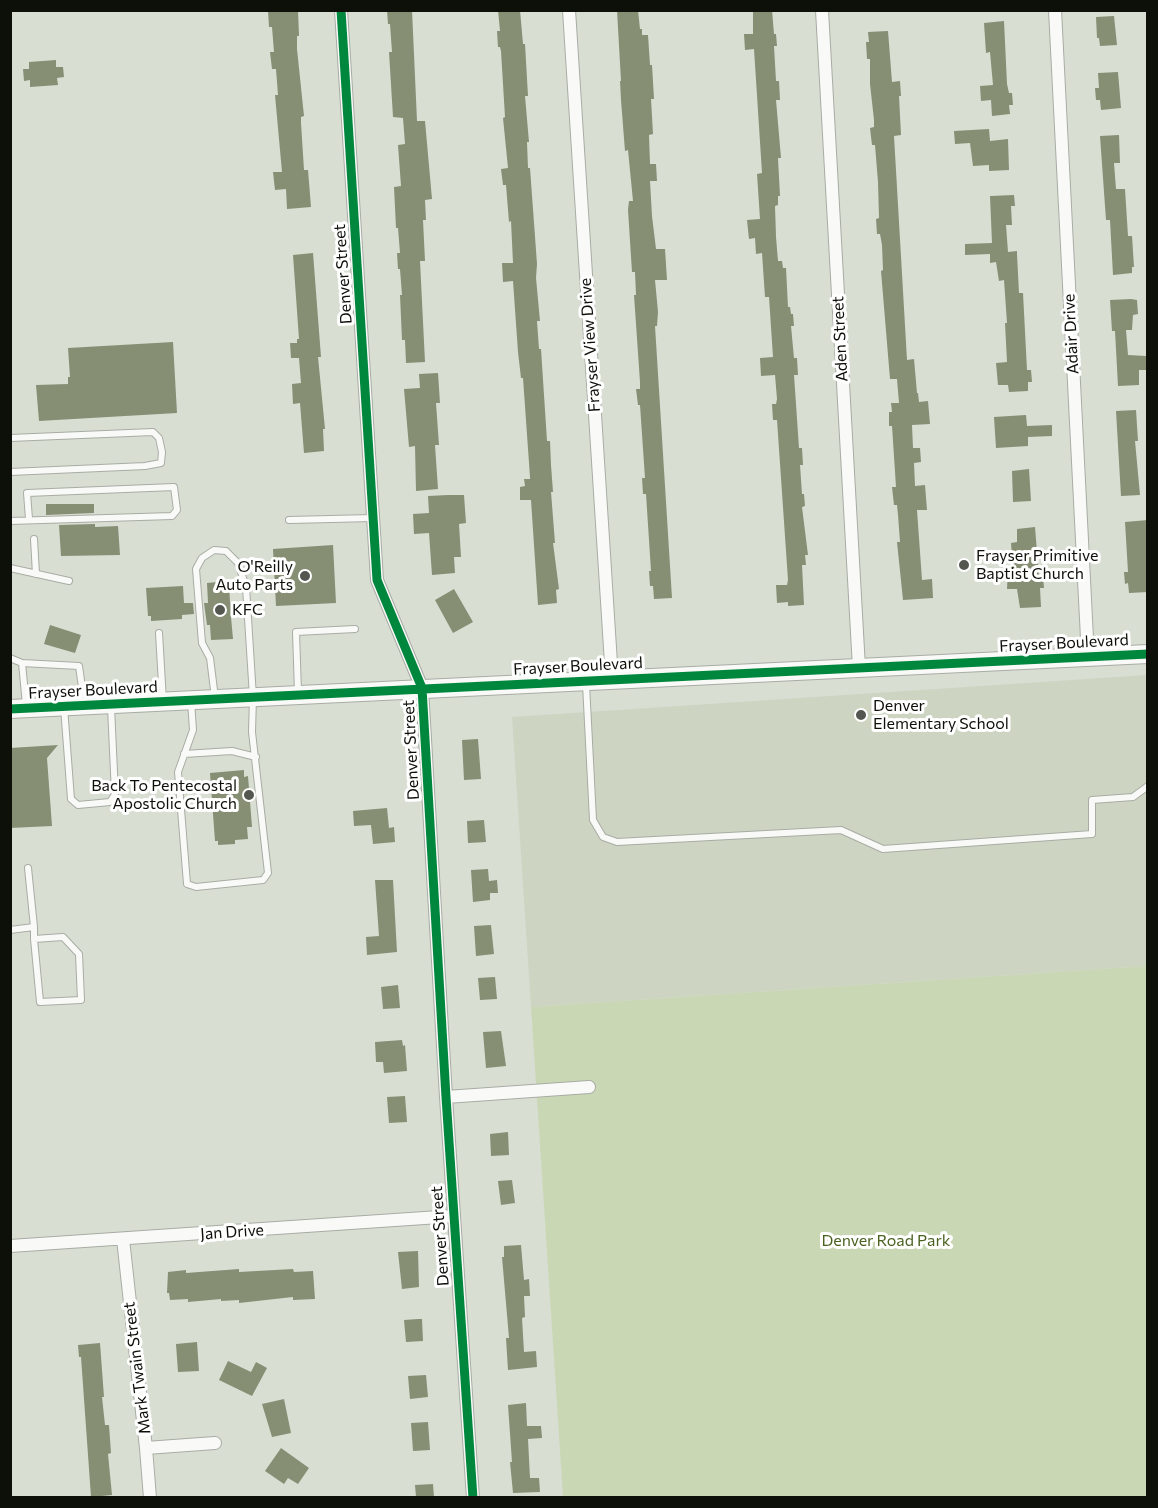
<!DOCTYPE html>
<html>
<head>
<meta charset="utf-8">
<style>
  body { margin:0 }
  #map { position:relative; width:1158px; height:1508px; overflow:hidden; background:#d9ded3; font-family:Commissioner,sans-serif }
  canvas { display:block }
  .frame { position:absolute; inset:0; border:12px solid #0d0f09; pointer-events:none }
</style>
</head>
<body>
<div id="map">
<canvas width="1158" height="1508"></canvas>
<div class="frame"></div>
</div>
<script>
const c = document.querySelector('canvas').getContext('2d');
c.lineJoin = 'round';
function paint(path, color) {
  c.fillStyle = color;
  c.fill(path, 'evenodd');
}
function shape(rows) {
  const path = new Path2D();
  for (const r of rows) {
    path.moveTo(r[0], r[1]);
    for (let i = 2; i < r.length; i += 2) path.lineTo(r[i], r[i + 1]);
  }
  return path;
}
function strokePath(path, color, width, dash) {
  c.strokeStyle = color;
  c.lineWidth = width;
  c.lineCap = dash ? 'butt' : 'round';
  c.setLineDash(dash || []);
  c.stroke(path);
}
function write(font, color, halo, rows, align = 'center') {
  c.font = font + ' Commissioner,sans-serif';
  c.lineWidth = 6;
  c.setLineDash([]);
  c.textBaseline = 'middle';
  c.strokeStyle = halo;
  c.fillStyle = color;
  for (const [text, x, y, turn = 0] of rows) {
    c.save();
    c.translate(x, y);
    c.rotate((+turn || 0) * Math.PI / 180);
    c.textAlign = isNaN(turn) ? turn : align;
    if (halo) c.strokeText(text, 0, 0);
    c.fillText(text, 0, 0);
    c.restore();
  }
}
const built = shape([
  [1147,675,1147,966,531,1007,512,717]
]);
const green = shape([
  [1147,966,1147,1497,563,1497,531,1007]
]);
const building = shape([
  [268,10,298,10,299,36,297,36,297,49,304,116,301,117,301,123,304,170,308,170,311,207,287,209,286,189,275,190,273,172,282,172,275,95,278,95,276,69,272,69,270,52,274,52,272,27,269,27],
  [387,10,412,10,417,121,425,121,432,199,425,200,426,220,423,220,425,261,420,261,425,362,406,363,405,340,402,340,400,295,402,295,400,269,398,269,397,253,400,253,398,228,396,228,394,187,401,186,398,145,405,144,403,118,393,117,389,52,392,52,390,24,388,24],
  [498,10,520,10,523,44,525,44,528,96,525,96,529,142,527,142,528,168,530,168,537,264,536,278,540,321,537,321,539,349,541,349,547,441,550,441,551,465,553,492,551,492,555,543,553,543,559,589,556,590,557,603,538,605,531,500,520,500,520,487,525,486,524,479,530,479,530,477,523,378,521,378,518,352,513,281,503,282,502,263,513,263,511,221,509,222,506,185,503,185,501,169,508,168,503,118,505,117,501,51,500,47,498,47,497,31,500,31],
  [617,10,638,10,640,29,642,29,642,35,648,35,650,65,652,65,654,99,651,99,653,134,649,135,650,164,656,164,657,181,650,181,652,216,656,249,665,249,667,280,655,280,658,312,657,326,655,326,672,598,654,599,653,586,650,586,649,571,651,571,646,494,643,494,642,478,645,478,640,405,638,405,636,389,640,389,640,382,634,295,636,295,635,272,632,272,628,210,629,201,633,201,628,150,625,151,621,100,620,81,621,81],
  [753,10,772,10,774,34,776,34,777,46,774,46,776,81,779,81,780,100,776,100,781,158,778,158,780,196,778,196,778,205,775,206,776,237,778,261,782,261,783,268,786,268,788,307,790,307,791,314,793,314,794,326,791,326,794,358,797,358,798,375,794,375,799,448,802,448,803,465,800,465,802,494,804,494,805,506,802,507,808,555,805,555,806,565,802,565,804,605,788,606,788,602,777,603,776,585,787,585,788,580,777,420,773,420,772,404,776,404,777,399,775,375,761,376,760,358,773,357,769,297,765,297,762,253,756,254,755,238,749,239,747,220,760,219,757,174,762,173,754,49,745,50,744,34,753,34],
  [1114,16,1117,45,1100,46,1099,38,1097,38,1096,17],
  [1004,21,1007,84,1009,93,1012,93,1013,105,1009,105,1010,114,992,116,991,100,981,101,980,86,993,85,990,52,986,53,984,23],
  [888,31,892,82,900,81,901,96,899,96,901,135,894,136,907,360,914,359,917,393,918,393,919,402,928,401,930,424,912,425,913,448,920,448,921,462,914,463,915,486,925,485,927,510,917,510,922,580,932,579,933,598,903,600,897,542,900,542,898,515,897,505,894,505,892,487,896,487,892,426,889,426,889,412,892,412,891,403,899,403,897,379,890,379,881,271,883,270,882,245,880,234,877,234,876,219,879,218,878,182,875,145,872,145,870,128,874,127,874,120,870,84,870,59,867,59,866,42,869,42,868,32],
  [56,60,56,67,63,67,64,77,57,78,58,85,30,87,30,80,24,81,23,69,29,69,29,62],
  [1118,72,1121,108,1101,110,1100,100,1096,100,1095,88,1099,88,1098,73],
  [989,129,990,141,1008,139,1009,170,989,171,989,165,973,166,970,143,955,144,954,131],
  [1119,135,1120,163,1114,163,1116,189,1125,189,1128,236,1132,236,1134,267,1132,267,1132,273,1113,275,1110,220,1106,220,1100,136],
  [1014,195,1015,206,1011,206,1012,225,1006,225,1008,252,1017,251,1017,254,1019,293,1023,293,1027,370,1031,370,1032,382,1028,382,1028,391,1009,392,1008,385,998,385,996,363,1007,362,1005,323,1007,323,1004,280,999,281,996,262,990,263,990,254,965,255,965,244,992,243,990,196],
  [313,253,321,357,318,357,325,429,323,429,324,451,304,453,300,403,293,404,292,384,301,383,299,358,291,358,290,343,297,343,297,339,299,339,293,255],
  [1131,299,1137,300,1138,314,1133,315,1132,330,1126,330,1128,355,1146,356,1147,370,1139,370,1139,385,1118,386,1115,331,1112,331,1110,300],
  [173,342,177,413,39,421,36,385,68,384,68,377,70,377,68,348],
  [438,373,440,403,436,403,439,445,435,445,438,489,416,491,415,446,409,447,404,389,420,388,419,374],
  [1136,410,1138,441,1135,441,1140,495,1121,496,1116,411],
  [1026,415,1027,426,1052,425,1052,436,1028,437,1028,446,996,448,994,417],
  [1029,469,1031,501,1013,502,1012,471],
  [448,495,464,495,466,523,459,524,461,557,454,557,455,573,432,575,429,533,414,534,413,514,429,513,428,496],
  [46,504,94,504,94,513,46,515],
  [1148,520,1148,592,1129,593,1128,583,1125,584,1124,572,1128,572,1125,522],
  [95,524,95,527,118,526,120,555,61,556,59,525],
  [1035,527,1039,577,1043,576,1044,588,1040,588,1041,607,1020,608,1017,589,1007,589,1008,569,1013,569,1011,543,1017,542,1017,529],
  [333,545,336,603,276,606,273,549],
  [229,581,230,603,233,602,234,617,231,617,233,639,211,640,210,625,207,625,204,603,208,603,207,583],
  [183,586,184,603,193,603,194,614,182,615,182,619,151,621,151,616,148,616,146,588],
  [454,589,473,622,453,633,435,600],
  [50,625,81,635,75,653,44,644],
  [478,739,481,779,464,780,462,740],
  [58,745,47,758,52,826,10,828,10,748],
  [244,770,244,777,248,776,252,827,247,827,248,839,235,840,235,844,218,845,218,841,215,841,210,773],
  [387,808,389,828,394,827,395,842,373,844,371,825,354,826,353,811],
  [484,820,486,842,468,843,467,821],
  [488,869,489,881,497,880,498,893,490,893,490,900,473,902,471,870],
  [375,880,393,880,397,952,367,955,366,937,379,936],
  [491,925,494,954,476,956,474,926],
  [495,977,497,999,480,1000,478,978],
  [398,985,400,1008,383,1009,381,987],
  [501,1031,506,1066,486,1068,483,1032],
  [402,1040,403,1046,405,1045,407,1071,384,1073,383,1062,376,1062,375,1042],
  [405,1096,407,1122,389,1123,387,1097],
  [508,1132,509,1155,491,1156,490,1134],
  [512,1180,515,1203,501,1205,498,1181],
  [521,1245,524,1280,529,1279,530,1296,524,1296,525,1317,522,1318,524,1352,536,1351,537,1367,508,1370,506,1338,509,1338,502,1257,504,1257,504,1246],
  [418,1251,419,1287,402,1289,398,1252],
  [239,1269,239,1272,293,1269,294,1272,313,1271,315,1299,293,1300,293,1297,239,1303,239,1300,221,1301,221,1299,188,1302,188,1299,170,1300,169,1293,167,1293,168,1272,186,1270,186,1273],
  [418,1319,422,1319,423,1341,406,1342,404,1320],
  [197,1342,199,1371,178,1372,176,1344],
  [100,1343,104,1397,102,1397,105,1425,109,1425,111,1453,108,1454,112,1495,91,1497,81,1357,79,1357,78,1345],
  [228,1361,251,1372,256,1362,267,1368,252,1396,219,1380],
  [426,1375,428,1397,410,1399,408,1376],
  [284,1399,291,1433,272,1437,262,1404],
  [526,1403,527,1426,541,1426,542,1438,528,1439,530,1478,539,1478,540,1492,513,1493,510,1462,512,1462,508,1405],
  [428,1422,430,1450,413,1451,411,1423],
  [281,1448,309,1468,298,1484,288,1478,284,1484,265,1471],
  [433,1484,434,1497,416,1497,415,1485]
]);
const service = shape([
  [10,438,153,432,159,438,162,452,161,463,145,466,10,472],
  [289,520,373,518],
  [10,521,172,516,177,510,174,487,27,493,29,519],
  [34,539,36,574],
  [10,568,69,581],
  [159,633,163,701],
  [10,658,22,663,79,666,84,702],
  [22,663,26,705],
  [586,684,593,820,603,837,617,842,841,830,883,849,1092,834,1092,800,1133,797,1148,786],
  [298,692,296,632,355,629],
  [191,701,193,730,178,772,187,884,196,887,263,880,268,873,252,732,253,697,246,587,238,563,226,551,214,550,202,558,196,569,202,643,210,658,215,698],
  [64,707,71,799,78,805,110,802,115,794,111,707],
  [184,754,232,751,256,757],
  [28,868,34,927,34,939,40,1002,81,1000,79,954,63,937,34,939],
  [10,930,34,927]
]);
const minor = shape([
  [341,10,377,580,422,688,446,1097,473,1498],
  [569,10,612,679],
  [822,10,859,668],
  [1055,10,1088,658],
  [446,1097,589,1087],
  [123,1239,146,1448,150,1498],
  [10,1246,454,1216],
  [146,1448,215,1443]
]);
const secondary = shape([
  [10,709,1148,654]
]);
const cycleway = shape([
  [341,10,377,580,422,688,446,1097,473,1498],
  [10,709,1148,654]
]);
const markers = [
  [964,565,6,"#545750"],
  [305,576,6,"#545750"],
  [220,610,6,"#545750"],
  [861,715,6,"#545750"],
  [249,795,6,"#545750"]
];
const streetNames = [
  ["Denver Street",343,274,-94],
  ["Adair Drive",1071,334,-93],
  ["Aden Street",840,339,-93],
  ["Frayser View Drive",590,345,-94],
  ["Frayser Boulevard",1064,643,-3],
  ["Frayser Boulevard",578,666,-3],
  ["Frayser Boulevard",93,690,-3],
  ["Denver Street",411,750,-93],
  ["Jan Drive",232,1232,-4],
  ["Denver Street",440,1236,-94],
  ["Mark Twain Street",137,1368,-97]
];
const poiNames = [
  ["Frayser Primitive",976,556],
  ["Baptist Church",976,574],
  ["O'Reilly",293,567,"right"],
  ["Auto Parts",293,585,"right"],
  ["KFC",232,610],
  ["Denver",873,706],
  ["Elementary School",873,724],
  ["Back To Pentecostal",237,786,"right"],
  ["Apostolic Church",237,804,"right"]
];
const parkNames = [
  ["Denver Road Park",886,1241]
];
paint(built, '#cdd5c2');
paint(green, '#cad7b5');
paint(building, '#868e74');
strokePath(service, '#a8aca4', 8);
strokePath(minor, '#a8aca4', 14);
strokePath(secondary, '#a8aca4', 20);
strokePath(service, '#f9faf8', 6);
strokePath(minor, '#f9faf8', 12);
strokePath(secondary, '#f9faf8', 18);
strokePath(cycleway, '#00873e', 9);
for (const [x, y, r, color] of markers) {
  const dot = new Path2D();
  dot.arc(x, y, r, 0, 2 * Math.PI);
  c.fillStyle = color;
  c.fill(dot);
  strokePath(dot, '#fff', 2);
}
write('16px', '#0d0f09', '#fff', streetNames);
write('16px', '#0d0f09', '#fff', poiNames, 'left');
write('16px', '#4b6120', '#fff', parkNames);
</script>
</body>
</html>
